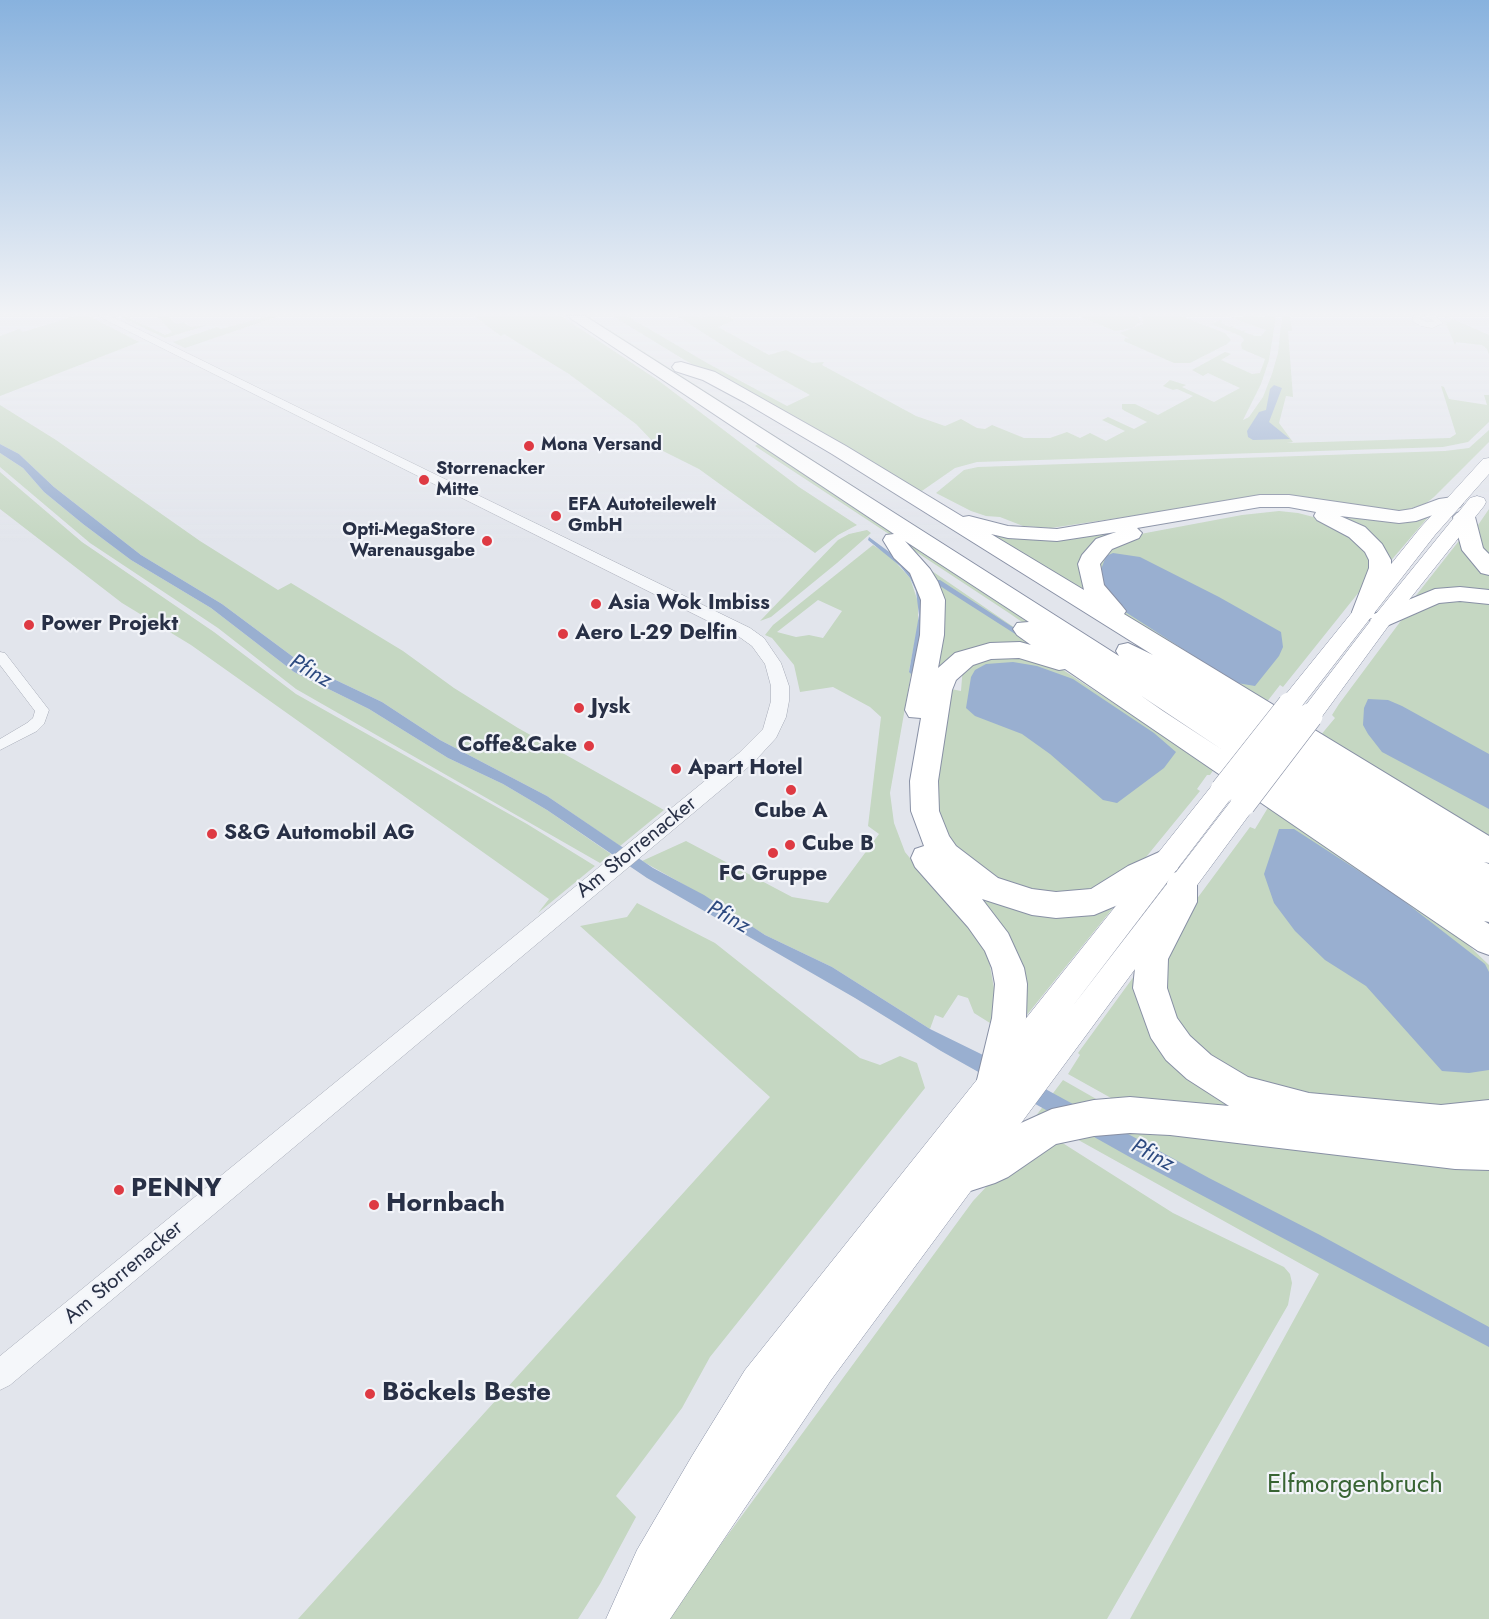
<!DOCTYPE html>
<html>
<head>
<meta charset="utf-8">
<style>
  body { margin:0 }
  canvas { display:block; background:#e2e5ec }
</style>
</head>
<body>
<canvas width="1489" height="1619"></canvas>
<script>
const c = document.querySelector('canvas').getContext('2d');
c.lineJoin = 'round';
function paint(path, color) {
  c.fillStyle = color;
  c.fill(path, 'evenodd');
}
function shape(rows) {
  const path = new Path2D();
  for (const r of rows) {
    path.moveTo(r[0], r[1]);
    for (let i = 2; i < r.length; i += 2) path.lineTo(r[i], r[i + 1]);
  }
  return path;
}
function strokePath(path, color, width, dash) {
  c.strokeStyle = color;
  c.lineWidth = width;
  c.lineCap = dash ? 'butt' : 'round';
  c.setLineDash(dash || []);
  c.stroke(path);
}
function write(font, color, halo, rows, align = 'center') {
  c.font = font + ' Jost,sans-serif';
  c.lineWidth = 4.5;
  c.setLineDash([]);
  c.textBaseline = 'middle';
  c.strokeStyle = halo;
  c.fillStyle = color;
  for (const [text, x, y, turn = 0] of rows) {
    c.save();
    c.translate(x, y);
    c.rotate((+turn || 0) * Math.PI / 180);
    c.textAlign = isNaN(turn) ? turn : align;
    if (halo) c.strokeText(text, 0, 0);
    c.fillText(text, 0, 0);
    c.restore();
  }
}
const green = shape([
  [75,316,89,316,139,342,0,396,0,336,19,329,23,332],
  [119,316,125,316,165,335,172,332,157,316,168,316,176,324,184,322,190,327,208,325,165,338],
  [269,316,279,316,185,348,173,342,217,327,221,329],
  [474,316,561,316,659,381,799,487,857,525,838,535,815,553,699,469,661,450,636,424,569,374,504,334,501,336],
  [586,316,588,316,1220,721,635,348],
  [613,316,627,316,707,363,787,406,810,395,738,355,677,316,697,316,700,318,707,316,726,316,735,320,718,327,769,355,786,350,812,363,824,362,822,365,916,416,945,426,961,419,977,428,985,429,992,425,1024,438,1050,438,1067,432,1080,438,1090,433,1106,441,1125,431,1102,420,1108,417,1134,429,1147,422,1125,411,1122,409,1122,404,1135,404,1158,415,1193,396,1177,389,1173,390,1163,386,1170,380,1186,385,1182,387,1214,402,1240,388,1208,373,1203,376,1192,370,1225,352,1231,354,1221,360,1252,374,1260,373,1265,359,1242,349,1241,344,1244,340,1241,336,1211,324,1220,320,1223,321,1221,323,1230,327,1235,325,1232,327,1242,331,1246,330,1244,332,1255,336,1261,336,1266,330,1243,322,1239,323,1241,321,1231,317,1224,317,1276,316,1269,360,1261,384,1243,420,1249,417,1263,397,1272,374,1278,353,1282,316,1290,316,1292,331,1288,331,1293,397,1286,396,1279,423,1293,442,1287,443,1450,438,1456,434,1441,386,1444,387,1449,399,1487,405,1484,395,1489,395,1489,422,1468,442,1443,447,977,462,955,468,919,493,683,359],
  [1079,316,1138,316,1140,322,1132,328,1115,331],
  [1142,316,1180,316,1225,333,1231,340,1227,344,1190,363,1174,363,1124,341,1125,338,1130,339,1120,333,1143,324],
  [1443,316,1455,320,1489,335,1489,354,1487,349,1482,345,1456,342,1455,345,1445,321,1451,322,1451,319],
  [0,405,56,440,200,541,278,590,291,583,403,651,454,688,518,728,664,810,620,846,547,796,440,740,382,702,304,665,222,604,141,555,54,487,19,454,0,444],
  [1489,430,1489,442,1434,497,1425,504,1405,510,1376,510,1266,496,1051,528,1023,526,1000,517,986,516,971,511,936,493,964,470,978,467,1445,451,1469,448],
  [758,444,766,449,1210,742,1203,748,1009,613,755,446],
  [0,453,23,468,44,492,83,524,131,560,211,608,294,672,369,709,448,758,503,784,547,810,611,854,600,863,296,689,218,628,90,543,0,467],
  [0,472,82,542,214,632,296,694,527,824,595,866,538,913,549,899,191,645,122,603,0,509],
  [1258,505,1430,515,1388,564,1320,512,1292,507,1263,506,1135,529,1097,544,1095,597,961,522,1017,536],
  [1489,509,1489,564,1481,555,1476,528],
  [1279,511,1298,513,1333,522,1374,558,1367,582,1283,687,1280,685,1266,703,1122,613,1105,597,1098,556,1135,535,1242,515],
  [867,530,871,533,837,563,771,617,760,621,838,540,849,534],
  [1462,537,1489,573,1489,594,1414,598],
  [873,545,890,556,910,578,918,602,918,625,909,671,911,674,890,793,894,823,905,852,939,894,968,922,988,955,996,999,990,1023,974,1013,968,998,958,995,943,1018,935,1015,930,1029,832,967,765,935,704,896,642,861,686,841,792,897,828,903,879,834,868,826,881,717,870,707,833,687,800,692,794,665,772,638,765,635,773,625],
  [818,600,842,611,823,638,809,635,796,637,777,632],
  [929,569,1053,654,962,655,918,784,981,891,1121,898,1026,1016,1024,1016,922,842,912,812,926,694],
  [1436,599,1489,600,1489,839,1320,736,1335,718,1332,715,1339,704,1400,622,1411,610],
  [1011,654,1057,666,1214,769,1210,775,1207,775,1197,789,1200,791,1142,862,1112,886,1037,897,960,860,932,812,951,689,961,691,963,665],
  [1269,806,1462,939,1489,965,1489,1108,1334,1106,1211,1069,1158,990,1176,927,1250,827,1255,829],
  [637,903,715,943,860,1058,880,1065,900,1056,917,1063,925,1088,710,1357,682,1408,616,1496,636,1517,600,1584,578,1619,298,1619,770,1097,580,926,627,917],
  [1140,968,1148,1012,1287,1116,1120,1103,1068,1074,1080,1055,1078,1053],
  [1063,1080,1105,1104,1032,1121],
  [1144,1129,1489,1160,1489,1619,1130,1619,1319,1274,1073,1137],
  [1061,1142,1173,1213,1284,1267,1290,1274,1292,1283,1288,1305,1107,1619,666,1619,973,1201,1002,1170]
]);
const water = shape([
  [1274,385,1282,388,1269,422,1290,439,1253,440,1248,437,1247,431,1259,412,1266,410,1270,389],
  [0,444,19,454,54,487,141,555,222,604,304,665,382,702,440,740,547,796,653,868,704,895,765,935,832,967,930,1029,981,1054,1209,1178,1320,1235,1489,1327,1489,1347,1135,1160,941,1051,855,998,647,878,547,810,503,784,448,758,369,709,294,672,211,608,131,560,83,524,44,492,23,468,0,453],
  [869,537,900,560,919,586,924,612,915,672,911,674,909,672,919,615,916,591,910,578,900,566,868,540],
  [1113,553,1140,557,1219,597,1281,632,1283,647,1279,656,1255,686,1237,683,1200,660,1116,606,1102,584,1100,572,1106,556],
  [936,580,940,580,1028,637,1023,639,937,584],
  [1013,662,1037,666,1073,679,1154,733,1176,752,1164,768,1117,803,1103,800,1050,754,1022,734,975,716,966,708,971,677,975,670,986,664],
  [1368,699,1388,700,1402,706,1489,754,1489,809,1382,752,1368,734,1363,725,1364,708],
  [1279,829,1294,829,1396,895,1485,964,1489,972,1489,1070,1469,1073,1442,1071,1366,986,1325,960,1295,931,1274,903,1264,874]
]);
const minor = shape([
  [1413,316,1421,316,1420,318,1424,321,1432,322,1434,322,1432,320,1424,316,1436,316,1443,323,1432,328,1421,326,1412,321,1413,316],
  [0,652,5,653,49,710,44,724,37,731,0,750,0,739,27,723,33,718,35,711,0,665,0,652]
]);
const tertiary = shape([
  [98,316,111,316,750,628,764,638,781,663,789,686,789,701,786,717,776,738,753,763,10,1385,0,1390,0,1356,739,753,763,729,771,701,771,686,765,664,752,646,738,636,98,316]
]);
const trunk = shape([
  [1489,458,1489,474,1435,535,1298,711,1290,713,1282,711,1278,705,1282,699,1421,527,1483,459,1489,458],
  [1477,496,1484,498,1486,502,1484,506,1389,625,1318,722,1310,724,1302,722,1298,716,1302,710,1375,615,1470,498,1477,496],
  [1223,780,1232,783,1236,790,1232,797,1072,1007,1234,797,1243,794,1252,797,1256,804,1252,811,831,1380,670,1619,606,1619,637,1550,692,1456,745,1370,1214,783,1223,780]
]);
const motorway = shape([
  [567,316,585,316,1119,656,1116,651,1119,645,1128,643,1153,655,832,454,744,402,703,380,675,371,672,367,675,363,681,362,715,372,846,446,963,517,969,516,1008,526,1057,529,1260,495,1289,495,1399,511,1412,509,1439,499,1453,497,1460,499,1463,503,1460,507,1444,511,1416,521,1399,523,1340,516,1365,527,1382,544,1391,560,1391,568,1374,614,1435,589,1460,587,1489,590,1489,604,1460,601,1439,603,1382,628,1374,625,1370,620,1372,618,1364,620,1356,617,1352,612,1369,568,1369,560,1365,552,1349,537,1317,520,1314,516,1316,512,1289,507,1260,507,1137,528,1142,533,1139,538,1112,549,1100,564,1104,585,1122,606,1126,611,1124,614,1489,836,1489,863,1484,862,1489,864,1489,922,1484,921,1489,924,1489,955,1478,951,1065,669,1059,670,1019,658,991,659,973,665,956,680,952,690,938,781,939,811,949,836,956,846,998,878,1032,889,1056,892,1091,889,1128,866,1166,849,1177,852,1181,861,1177,870,1150,884,1125,902,1094,915,1056,918,1032,915,982,899,1008,933,1024,968,1027,984,1026,1018,1013,1080,1008,1092,995,1097,982,1092,977,1080,992,1018,995,984,992,968,985,951,968,927,915,867,911,858,915,849,924,846,911,811,910,781,921,718,909,717,905,710,920,635,921,600,910,573,894,558,883,540,886,535,894,534,567,316],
  [1116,532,1096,539,1082,555,1078,564,1084,590,991,534,1008,538,1057,541,1116,532],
  [905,541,1029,622,1017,623,1013,629,1017,635,1031,645,1020,642,990,643,955,653,938,668,944,635,945,600,938,582,930,569,905,541],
  [1140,695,1221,749,1163,711,1140,695],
  [1464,511,1471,513,1475,517,1483,548,1489,554,1489,575,1481,573,1462,550,1453,517,1457,513,1464,511],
  [1182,870,1193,874,1197,883,1197,902,1168,959,1167,988,1177,1018,1190,1036,1211,1055,1248,1077,1309,1093,1441,1105,1489,1100,1489,1170,1455,1169,1170,1135,1130,1133,1094,1136,1056,1144,1008,1177,995,1183,961,1194,948,1188,942,1175,948,1162,985,1148,1021,1123,1052,1109,1094,1100,1130,1097,1229,1106,1187,1079,1166,1060,1151,1038,1133,988,1136,958,1167,901,1167,883,1171,874,1182,870]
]);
const trunkBridge = shape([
  [1223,790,1290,705],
  [1243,804,1310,716]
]);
const markers = [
  [529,446,6,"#de3a43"],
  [424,480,6,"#de3a43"],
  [556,516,6,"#de3a43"],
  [487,541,6,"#de3a43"],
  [596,604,6,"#de3a43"],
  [29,625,6,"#de3a43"],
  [563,634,6,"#de3a43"],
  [579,708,6,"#de3a43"],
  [589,746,6,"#de3a43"],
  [676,769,6,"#de3a43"],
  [791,790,6,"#de3a43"],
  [212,834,6,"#de3a43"],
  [790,845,6,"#de3a43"],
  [773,853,6,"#de3a43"],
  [119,1190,6,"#de3a43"],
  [374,1205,6,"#de3a43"],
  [370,1394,6,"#de3a43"]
];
const farPoinames = [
  ["Mona Versand",541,446],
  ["Storrenacker",436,470],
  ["Mitte",436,491],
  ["EFA Autoteilewelt",568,506],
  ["GmbH",568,527],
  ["Opti-MegaStore",475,531,"right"],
  ["Warenausgabe",475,552,"right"]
];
const poiNames = [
  ["Asia Wok Imbiss",608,604],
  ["Power Projekt",41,625],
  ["Aero L-29 Delfin",575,634],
  ["Jysk",591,708],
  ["Coffe&Cake",577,746,"right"],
  ["Apart Hotel",688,769],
  ["Cube A",791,812,"center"],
  ["S&G Automobil AG",224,834],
  ["Cube B",802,845],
  ["FC Gruppe",773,875,"center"]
];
const streetNames = [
  ["Am Storrenacker",637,848,-39],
  ["Am Storrenacker",124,1273,-40]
];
const waterNames = [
  ["Pfinz",310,672,30],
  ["Pfinz",728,918,29],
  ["Pfinz",1152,1156,28]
];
const nearPoinames = [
  ["PENNY",131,1190],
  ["Hornbach",386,1205],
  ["Böckels Beste",382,1394]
];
const nearParknames = [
  ["Elfmorgenbruch",1355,1486]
];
paint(green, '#c5d7c2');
paint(water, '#99afd0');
strokePath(minor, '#a6abb7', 1);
strokePath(tertiary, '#a6abb7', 1);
strokePath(trunk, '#8890a5', 1);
strokePath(motorway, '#8890a5', 2);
paint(minor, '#f5f7fa');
paint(tertiary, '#f5f7fa');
paint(trunk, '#fff');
paint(motorway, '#fff');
strokePath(trunkBridge, '#8890a5', 26, []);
strokePath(trunkBridge, '#fff', 25);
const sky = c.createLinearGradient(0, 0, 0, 542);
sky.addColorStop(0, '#88b2de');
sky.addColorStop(0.58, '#f2f3f6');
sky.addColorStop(1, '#f2f3f600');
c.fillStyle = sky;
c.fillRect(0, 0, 1489, 542);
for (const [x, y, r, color] of markers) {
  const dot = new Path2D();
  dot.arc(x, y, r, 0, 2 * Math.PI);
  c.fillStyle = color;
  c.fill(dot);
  strokePath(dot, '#f2f4f9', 2);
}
write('bold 18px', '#283046', '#f2f4f9', farPoinames, 'left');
write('bold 21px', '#283046', '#f2f4f9', poiNames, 'left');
write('21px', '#283046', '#f2f4f9', streetNames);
write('italic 22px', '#2d4a80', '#f2f4f9', waterNames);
write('bold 26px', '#283046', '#f2f4f9', nearPoinames, 'left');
write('26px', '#386433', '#f2f4f9', nearParknames);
</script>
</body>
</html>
